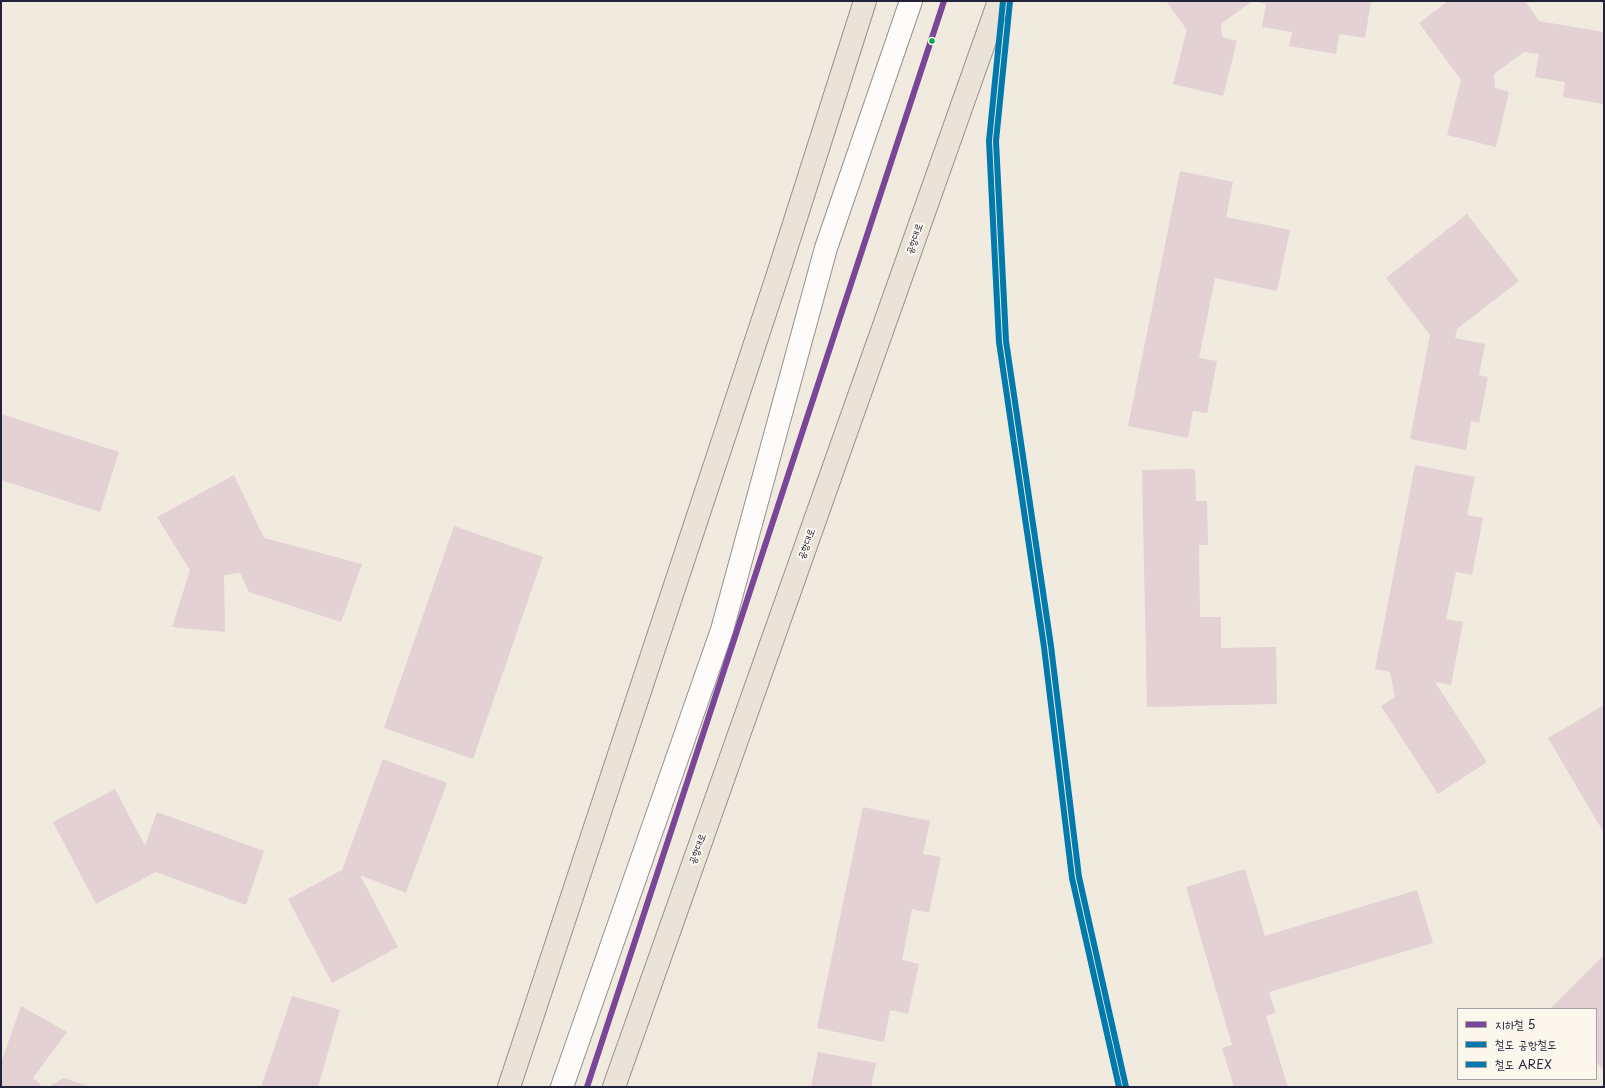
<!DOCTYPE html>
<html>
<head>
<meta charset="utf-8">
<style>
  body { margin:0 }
  #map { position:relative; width:1605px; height:1088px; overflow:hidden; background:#f1eadf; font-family:"Playpen Sans","Poor Story",sans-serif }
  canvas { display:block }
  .frame { position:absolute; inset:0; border:2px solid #22223b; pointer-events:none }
  .legend { position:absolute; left:1457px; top:1008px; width:140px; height:72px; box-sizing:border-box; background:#fbf7ec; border:1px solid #a4a2a5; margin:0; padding:5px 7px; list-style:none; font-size:12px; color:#22223b }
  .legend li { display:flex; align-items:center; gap:8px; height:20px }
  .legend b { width:20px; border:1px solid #a4a2a5 }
</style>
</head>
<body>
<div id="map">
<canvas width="1605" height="1088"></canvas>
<div class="frame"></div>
<ul class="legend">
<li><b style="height:5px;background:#794698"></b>지하철 5</li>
<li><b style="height:5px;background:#0079ac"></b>철도 공항철도</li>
<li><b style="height:5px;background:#0079ac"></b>철도 AREX</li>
</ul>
</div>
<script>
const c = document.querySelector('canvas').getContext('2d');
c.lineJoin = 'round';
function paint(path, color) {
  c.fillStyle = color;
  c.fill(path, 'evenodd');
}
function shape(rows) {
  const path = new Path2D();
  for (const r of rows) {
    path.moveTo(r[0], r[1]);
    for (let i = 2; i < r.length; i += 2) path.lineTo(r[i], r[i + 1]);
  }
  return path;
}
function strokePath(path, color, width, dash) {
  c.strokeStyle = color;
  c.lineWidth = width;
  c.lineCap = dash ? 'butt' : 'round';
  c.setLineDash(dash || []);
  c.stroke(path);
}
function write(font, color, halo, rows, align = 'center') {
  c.font = font + ' "Playpen Sans","Poor Story",sans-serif';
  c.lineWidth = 4;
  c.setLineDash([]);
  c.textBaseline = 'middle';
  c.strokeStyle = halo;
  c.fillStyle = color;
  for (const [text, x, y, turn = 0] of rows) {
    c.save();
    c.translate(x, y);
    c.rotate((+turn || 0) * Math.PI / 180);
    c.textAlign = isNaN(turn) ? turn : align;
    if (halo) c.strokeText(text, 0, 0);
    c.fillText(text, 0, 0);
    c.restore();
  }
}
const building = shape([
  [1166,1,1252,1,1221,24,1222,37,1237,41,1223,96,1173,84,1187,30],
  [1253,1,1371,1,1365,38,1339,34,1336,54,1289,46,1292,32,1262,27,1266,4],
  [1448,1,1525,1,1539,21,1604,32,1604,104,1563,97,1565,82,1535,77,1539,54,1524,52,1494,74,1495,88,1509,92,1496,147,1447,135,1461,80,1419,23],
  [1180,171,1233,182,1226,217,1290,230,1277,291,1215,278,1199,358,1217,361,1207,413,1193,411,1188,438,1128,426],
  [1467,214,1519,281,1457,329,1455,338,1485,344,1479,375,1488,377,1479,423,1471,421,1466,450,1410,439,1430,335,1386,278],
  [1,414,119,452,100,512,1,480],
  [1415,465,1475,477,1467,515,1483,518,1472,575,1456,572,1446,619,1463,622,1451,685,1435,682,1487,762,1438,794,1381,706,1395,697,1390,672,1375,669],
  [1195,469,1196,501,1207,501,1208,545,1199,545,1200,617,1221,617,1221,648,1276,647,1277,704,1147,707,1142,470],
  [234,475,264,538,362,564,341,622,249,592,240,573,224,575,225,632,172,627,190,570,157,517],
  [454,526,543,557,473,759,384,728],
  [1604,705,1604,833,1548,738],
  [383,759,447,783,406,893,360,875,398,947,332,983,288,899,342,870],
  [115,789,145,846,157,812,264,851,246,905,156,872,96,904,53,822],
  [863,807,930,821,923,854,941,857,929,913,912,909,902,960,919,964,908,1014,890,1010,884,1042,817,1028],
  [1245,869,1265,936,1417,890,1433,943,1269,992,1276,1013,1266,1016,1288,1087,1234,1087,1222,1048,1232,1045,1186,887],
  [1604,955,1604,1070,1596,1062,1596,1009,1550,1009],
  [292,996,340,1010,318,1087,261,1087],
  [21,1006,67,1032,33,1078,43,1087,1,1087,1,1063],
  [818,1052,876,1063,871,1087,811,1087],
  [64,1078,91,1087,48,1087]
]);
const minor = shape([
  [562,1087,722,630,826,248,911,1]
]);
const major = shape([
  [509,1087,778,274,865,1],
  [614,1087,999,1]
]);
const rail1 = shape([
  [1010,1,996,141,1006,341,1051,646,1079,877,1126,1087]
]);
const rail2 = shape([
  [1003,1,989,141,999,342,1044,647,1072,878,1119,1087]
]);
const metro1 = shape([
  [587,1087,944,1]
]);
const markers = [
  [932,41,3.5,"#00a651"]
];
const streetNames = [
  ["공항대로",915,239,-71],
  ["공항대로",807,544,-70],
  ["공항대로",698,849,-70]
];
paint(building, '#e3d1d4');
strokePath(minor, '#94908f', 24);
strokePath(major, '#94908f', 24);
strokePath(minor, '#fdfcfa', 22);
strokePath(major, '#ece3d8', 22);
strokePath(rail1, '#0079ac', 6);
strokePath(rail2, '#0079ac', 6);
strokePath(metro1, '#794698', 6);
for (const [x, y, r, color] of markers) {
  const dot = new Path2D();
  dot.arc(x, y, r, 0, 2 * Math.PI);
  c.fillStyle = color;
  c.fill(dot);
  strokePath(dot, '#fbf7ec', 1.5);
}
write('10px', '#22223b', '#fbf7ec', streetNames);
</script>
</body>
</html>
